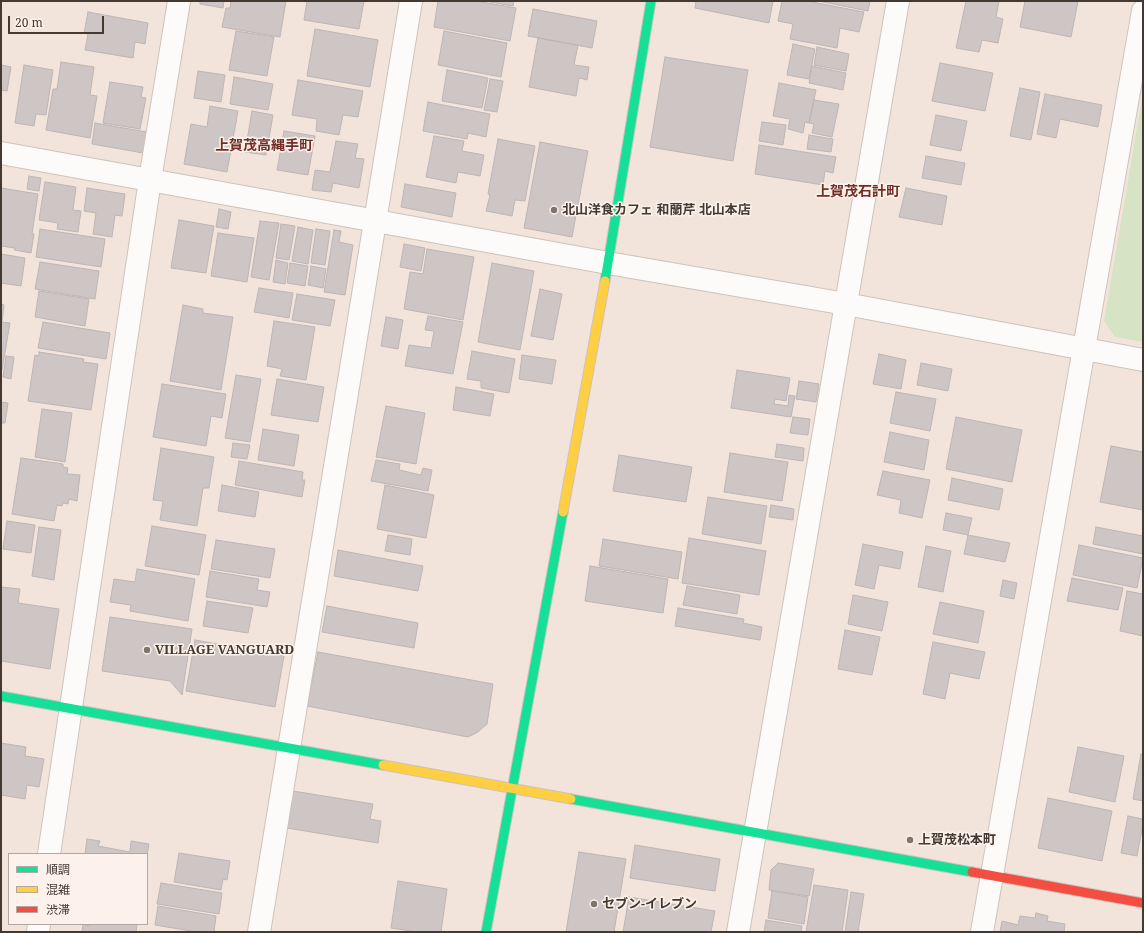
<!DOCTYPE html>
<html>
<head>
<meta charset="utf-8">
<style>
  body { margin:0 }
  #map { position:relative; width:1144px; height:933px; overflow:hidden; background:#f2e4da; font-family:"Noto Serif","Noto Sans JP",serif }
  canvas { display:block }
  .frame { position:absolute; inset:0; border:2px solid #433931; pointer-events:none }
  .legend { position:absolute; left:8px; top:853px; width:140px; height:72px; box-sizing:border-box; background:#fdf2eb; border:1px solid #b3a8a1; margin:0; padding:5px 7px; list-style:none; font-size:12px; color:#433931 }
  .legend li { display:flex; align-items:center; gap:8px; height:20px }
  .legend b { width:20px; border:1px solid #b3a8a1 }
  .scale { position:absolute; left:8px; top:16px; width:96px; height:18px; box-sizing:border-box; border:2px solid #433931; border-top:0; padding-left:5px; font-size:12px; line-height:14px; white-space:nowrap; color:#433931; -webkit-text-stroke:3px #fdf2eb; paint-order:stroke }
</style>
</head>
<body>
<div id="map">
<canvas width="1144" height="933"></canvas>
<div class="frame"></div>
<ul class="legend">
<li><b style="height:5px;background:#16e098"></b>順調</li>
<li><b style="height:5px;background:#ffcf43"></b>混雑</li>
<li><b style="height:5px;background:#f24e42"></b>渋滞</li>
</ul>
<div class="scale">20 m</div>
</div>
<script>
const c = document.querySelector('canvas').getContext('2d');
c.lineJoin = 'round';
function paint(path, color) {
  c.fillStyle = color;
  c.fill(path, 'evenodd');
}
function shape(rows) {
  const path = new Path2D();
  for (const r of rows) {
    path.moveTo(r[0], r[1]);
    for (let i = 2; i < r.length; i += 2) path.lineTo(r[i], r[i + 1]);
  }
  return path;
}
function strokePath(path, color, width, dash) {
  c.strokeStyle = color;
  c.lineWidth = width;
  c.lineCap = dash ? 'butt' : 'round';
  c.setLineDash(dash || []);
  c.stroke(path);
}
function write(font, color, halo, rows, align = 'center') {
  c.font = font + ' "Noto Serif","Noto Sans JP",serif';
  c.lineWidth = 3;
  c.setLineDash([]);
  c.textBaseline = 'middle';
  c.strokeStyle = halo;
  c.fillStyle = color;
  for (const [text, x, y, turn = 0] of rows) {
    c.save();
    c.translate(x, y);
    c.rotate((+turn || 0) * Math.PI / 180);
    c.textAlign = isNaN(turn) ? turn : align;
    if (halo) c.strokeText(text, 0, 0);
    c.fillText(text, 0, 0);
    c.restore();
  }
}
const green = shape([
  [1143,93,1143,342,1115,337,1104,321]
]);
const building = shape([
  [200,1,224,1,223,8,200,4,200,1],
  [231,1,286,1,280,37,222,27,226,8,230,8,231,1],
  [307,1,364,1,359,29,304,20,307,1],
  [438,1,476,1,516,8,510,41,434,27,438,1],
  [485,1,514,1,513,6,485,1],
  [696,1,773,1,769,23,695,8,696,1],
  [782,1,807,1,864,12,859,32,840,28,837,48,790,39,793,24,778,21,782,1],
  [818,1,870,1,868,11,818,1],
  [966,1,999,1,996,17,1003,19,998,43,982,40,979,52,956,48,966,1],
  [1025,1,1078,1,1071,37,1020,27,1025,1],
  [533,9,597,21,592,48,528,36,533,9],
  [88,12,148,23,145,44,135,42,133,58,85,50,88,34,84,33,88,12],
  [315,29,378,40,370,87,307,76,315,29],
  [236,31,274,37,267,76,229,70,236,31],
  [444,31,507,43,501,77,438,65,444,31],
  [538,38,578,45,574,65,589,67,587,80,579,78,576,96,529,87,538,38],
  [793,44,815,49,809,79,787,75,793,44],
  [817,47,849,54,846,71,814,65,817,47],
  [665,57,748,70,733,161,650,147,665,57],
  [61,62,94,67,90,95,97,96,90,138,46,130,53,89,57,89,61,62],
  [940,63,993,73,985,111,932,101,940,63],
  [1,65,11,67,7,91,1,90,1,65],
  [24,65,53,70,46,115,36,114,34,126,15,123,24,65],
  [812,66,846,73,843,90,809,83,812,66],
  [447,70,488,78,482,108,442,101,447,70],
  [198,71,225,75,221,102,194,98,198,71],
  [234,77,273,84,268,110,230,104,234,77],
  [490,79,503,81,497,112,484,110,490,79],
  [298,80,363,91,358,117,343,115,339,135,316,131,317,119,292,115,298,80],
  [110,82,143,87,141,97,146,98,140,129,103,123,110,82],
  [779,83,816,90,809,123,805,122,803,133,788,129,790,119,773,116,779,83],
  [1020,88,1040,92,1031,140,1010,136,1020,88],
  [1045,94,1102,105,1098,127,1060,119,1056,138,1037,134,1045,94],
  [814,100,839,104,832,137,812,133,814,124,809,123,814,100],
  [428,102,490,114,486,137,468,133,467,139,423,131,428,102],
  [210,106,238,111,227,172,184,164,191,124,207,127,210,106],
  [252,111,273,115,266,155,245,152,252,111],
  [936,115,967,121,961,151,930,145,936,115],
  [762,122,786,125,783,145,759,141,762,122],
  [95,123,147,132,143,153,92,144,95,123],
  [284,131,315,136,308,175,277,170,284,131],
  [809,135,833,139,831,152,807,149,809,135],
  [434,136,464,141,462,151,484,155,480,176,458,172,456,183,426,177,434,136],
  [498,139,535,146,525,201,515,200,512,216,486,211,490,195,488,194,498,139],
  [336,141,358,144,355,158,364,159,359,188,333,183,331,192,312,190,315,170,330,172,336,141],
  [540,142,588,151,572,237,524,228,540,142],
  [759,145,836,157,833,173,825,171,823,185,755,174,759,145],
  [926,156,965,163,961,185,922,178,926,156],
  [29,176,41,178,39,191,27,189,29,176],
  [45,182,76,187,73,210,81,211,78,232,57,229,58,223,39,220,45,182],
  [405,184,456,193,452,217,401,207,405,184],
  [1,188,38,194,32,234,34,234,31,253,14,250,15,248,1,246,1,188],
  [87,188,125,194,122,216,115,215,112,237,93,234,96,213,84,211,87,188],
  [906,188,947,196,942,225,899,217,906,188],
  [219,209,231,212,228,229,216,227,219,209],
  [179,220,214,226,206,273,171,268,179,220],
  [260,221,279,223,269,280,251,277,260,221],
  [281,224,295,226,289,260,276,258,281,224],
  [298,227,313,230,308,264,292,261,298,227],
  [40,229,105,239,101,267,36,257,40,229],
  [316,229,330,231,325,265,311,263,316,229],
  [334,230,341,231,339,242,353,245,345,295,324,292,334,230],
  [218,233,254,238,247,282,211,276,218,233],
  [404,244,425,248,421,271,400,267,404,244],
  [427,249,474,257,463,320,404,309,410,272,423,274,427,249],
  [1,254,25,258,21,286,1,283,1,254],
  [276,260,288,263,285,284,273,282,276,260],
  [40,262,99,271,95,299,35,289,40,262],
  [290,263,308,266,305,286,287,283,290,263],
  [492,263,534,271,520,350,478,342,492,263],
  [311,266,326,269,323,288,308,285,311,266],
  [259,288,293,293,289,318,254,312,259,288],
  [540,289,562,294,553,340,531,336,540,289],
  [39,291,89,299,85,326,35,317,39,291],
  [297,294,335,300,330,326,292,320,297,294],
  [1,304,4,305,2,322,10,323,2,370,1,369,1,304],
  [183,305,203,309,203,313,233,317,221,390,170,381,183,305],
  [428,316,463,322,453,374,405,366,409,345,431,348,434,331,425,330,428,316],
  [386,317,403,320,398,349,381,346,386,317],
  [274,321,315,327,306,380,280,376,282,369,267,366,274,321],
  [43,322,110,333,106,359,38,348,43,322],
  [472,351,515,359,509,393,481,388,481,381,467,379,472,351],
  [39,352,84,359,83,362,98,364,91,410,28,401,35,355,39,356,39,352],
  [879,354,906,360,901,389,873,384,879,354],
  [522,355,556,360,552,384,519,379,522,355],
  [6,356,14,357,11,379,3,377,6,356],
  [921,363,952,369,948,391,917,385,921,363],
  [737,370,790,378,786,401,775,399,774,404,788,406,789,395,795,396,791,417,731,408,737,370],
  [236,375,261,379,250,442,225,438,236,375],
  [277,379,324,387,318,422,271,415,277,379],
  [799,381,819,384,816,402,796,399,799,381],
  [162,384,226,394,222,418,211,416,206,446,153,437,162,384],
  [456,387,494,394,490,416,453,410,456,387],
  [896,392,936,399,930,431,890,423,896,392],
  [1,402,8,403,5,423,1,423,1,402],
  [386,406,425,413,416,464,376,457,386,406],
  [42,409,72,413,65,462,35,457,42,409],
  [793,417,810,419,808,435,790,433,793,417],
  [956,417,1022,430,1012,482,946,469,956,417],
  [263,429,299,435,294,466,258,460,263,429],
  [890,432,929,440,924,470,884,462,890,432],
  [233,443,250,445,247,459,231,457,233,443],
  [777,444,804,448,803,461,775,457,777,444],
  [1111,446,1143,452,1143,510,1100,502,1111,446],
  [161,448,214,457,209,488,203,488,197,526,160,520,163,501,153,500,161,448],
  [730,453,788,462,782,501,724,492,730,453],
  [619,455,692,467,686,502,613,491,619,455],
  [21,458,63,464,63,467,68,468,67,474,80,475,77,501,69,499,68,504,63,503,62,506,57,505,54,521,12,514,21,458],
  [376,460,400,464,399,470,421,475,423,468,432,470,428,491,371,481,376,460],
  [239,461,303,472,302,480,305,480,302,497,235,485,239,461],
  [883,471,930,480,922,518,899,513,901,500,877,495,883,471],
  [952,478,1003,489,999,510,948,500,952,478],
  [222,485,259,492,255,517,218,511,222,485],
  [385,485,434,495,426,538,377,529,385,485],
  [708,497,767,506,761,544,702,534,708,497],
  [771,505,794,509,793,520,769,517,771,505],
  [946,513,972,518,968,535,1010,543,1005,562,964,554,968,535,943,530,946,513],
  [7,521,35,525,31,553,3,549,7,521],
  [152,526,206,535,199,575,145,566,152,526],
  [39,527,61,530,54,580,32,576,39,527],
  [1096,527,1143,536,1143,554,1093,544,1096,527],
  [388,535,412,539,410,555,385,551,388,535],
  [689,538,766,551,759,595,682,583,689,538],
  [603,539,682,552,678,579,599,566,603,539],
  [216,540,275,549,270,578,211,569,216,540],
  [863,544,903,552,900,569,879,565,874,589,855,585,863,544],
  [1079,545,1143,558,1137,588,1073,575,1079,545],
  [926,546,951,551,943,592,918,587,926,546],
  [338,550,423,566,418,591,334,576,338,550],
  [590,566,668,579,663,613,585,601,590,566],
  [137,569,195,579,188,621,130,611,131,605,110,602,114,579,135,582,137,569],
  [210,571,259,579,257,590,270,592,267,607,206,597,210,571],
  [1072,578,1123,588,1118,610,1067,601,1072,578],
  [1003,580,1017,583,1014,599,1000,596,1003,580],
  [687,586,740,595,737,614,683,605,687,586],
  [1,587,20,589,18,603,59,609,50,669,1,661,1,587],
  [1127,591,1143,594,1143,636,1120,631,1127,591],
  [853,595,888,602,882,631,848,624,853,595],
  [207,601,253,608,248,633,203,626,207,601],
  [940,602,984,611,978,643,933,634,940,602],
  [327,606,418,623,414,648,322,632,327,606],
  [678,608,744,619,743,623,762,627,760,640,675,626,678,608],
  [110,617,192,629,182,695,170,681,102,671,110,617],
  [845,630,880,637,872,675,838,669,845,630],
  [195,640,284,656,275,707,186,691,195,640],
  [933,642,985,652,979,679,950,673,945,699,923,694,933,642],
  [318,652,493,684,487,724,478,732,468,737,307,706,318,652],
  [1,743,26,747,25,756,44,759,39,787,27,785,25,799,1,795,1,743],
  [1078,747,1124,756,1115,802,1069,792,1078,747],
  [1141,754,1143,755,1143,801,1133,799,1141,754],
  [293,791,373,804,370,819,381,821,378,843,287,828,293,791],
  [1048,798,1112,811,1102,861,1038,848,1048,798],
  [1128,816,1143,819,1143,824,1137,856,1121,853,1128,816],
  [87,839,100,841,98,846,130,852,131,841,149,844,147,855,147,854,85,854,87,839],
  [635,845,720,859,715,891,630,878,635,845],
  [579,852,626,859,614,932,566,932,579,852],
  [179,853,230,861,227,880,223,879,221,890,174,882,179,853],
  [778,863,814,869,809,896,769,890,771,870,778,863],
  [398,881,447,889,441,932,417,932,391,928,398,881],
  [161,883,222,893,219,914,157,904,161,883],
  [814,885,848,890,842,932,806,932,814,885],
  [772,891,808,897,804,924,768,918,772,891],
  [851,892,864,894,858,932,845,932,851,892],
  [629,897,715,911,711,932,623,932,629,897],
  [158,906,216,916,214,932,197,932,155,925,158,906],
  [1036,913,1048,916,1047,921,1065,924,1064,932,1000,932,1002,921,1018,925,1020,916,1035,918,1036,913],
  [766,920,802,926,801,932,764,932,766,920],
  [83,924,89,926,90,924,137,924,136,932,82,932,83,924]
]);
const street = shape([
  [1,153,608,263,846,304,1143,360],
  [49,854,150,180,179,1],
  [38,932,39,924],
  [259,932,411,1],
  [738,932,898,1],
  [982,932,1143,11]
]);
const fast = shape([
  [605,281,651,1],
  [1,696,383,765],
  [571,799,972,872],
  [486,932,563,512]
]);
const slow = shape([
  [563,512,605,281],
  [383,765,571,799]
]);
const jam = shape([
  [972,872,1143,903]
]);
const markers = [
  [554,210,4,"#80756c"],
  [147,650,4,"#80756c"],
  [910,840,4,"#80756c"],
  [594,904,4,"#80756c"]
];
const poiNames = [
  ["北山洋食カフェ 和蘭芹 北山本店",562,210],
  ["VILLAGE VANGUARD",155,650],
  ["上賀茂松本町",918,840],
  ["セブン-イレブン",602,904]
];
const neighbourhoodNames = [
  ["上賀茂高縄手町",264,146],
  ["上賀茂石計町",858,192]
];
paint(green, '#d6e3c4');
paint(building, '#cec5c5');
strokePath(building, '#bdb5b5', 1);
strokePath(street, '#cdc3bb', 24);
strokePath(fast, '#cdc3bb', 11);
strokePath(slow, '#cdc3bb', 11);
strokePath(jam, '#cdc3bb', 11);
strokePath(street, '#fdfbf9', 22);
strokePath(fast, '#16e098', 9);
strokePath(slow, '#ffcf43', 9);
strokePath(jam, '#f24e42', 9);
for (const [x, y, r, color] of markers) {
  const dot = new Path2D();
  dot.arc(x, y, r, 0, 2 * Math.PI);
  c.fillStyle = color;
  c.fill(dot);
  strokePath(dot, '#fdf2eb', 1.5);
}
write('bold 13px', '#433931', '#fdf2eb', poiNames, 'left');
write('bold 14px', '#722d26', '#fdf2eb', neighbourhoodNames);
</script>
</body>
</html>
